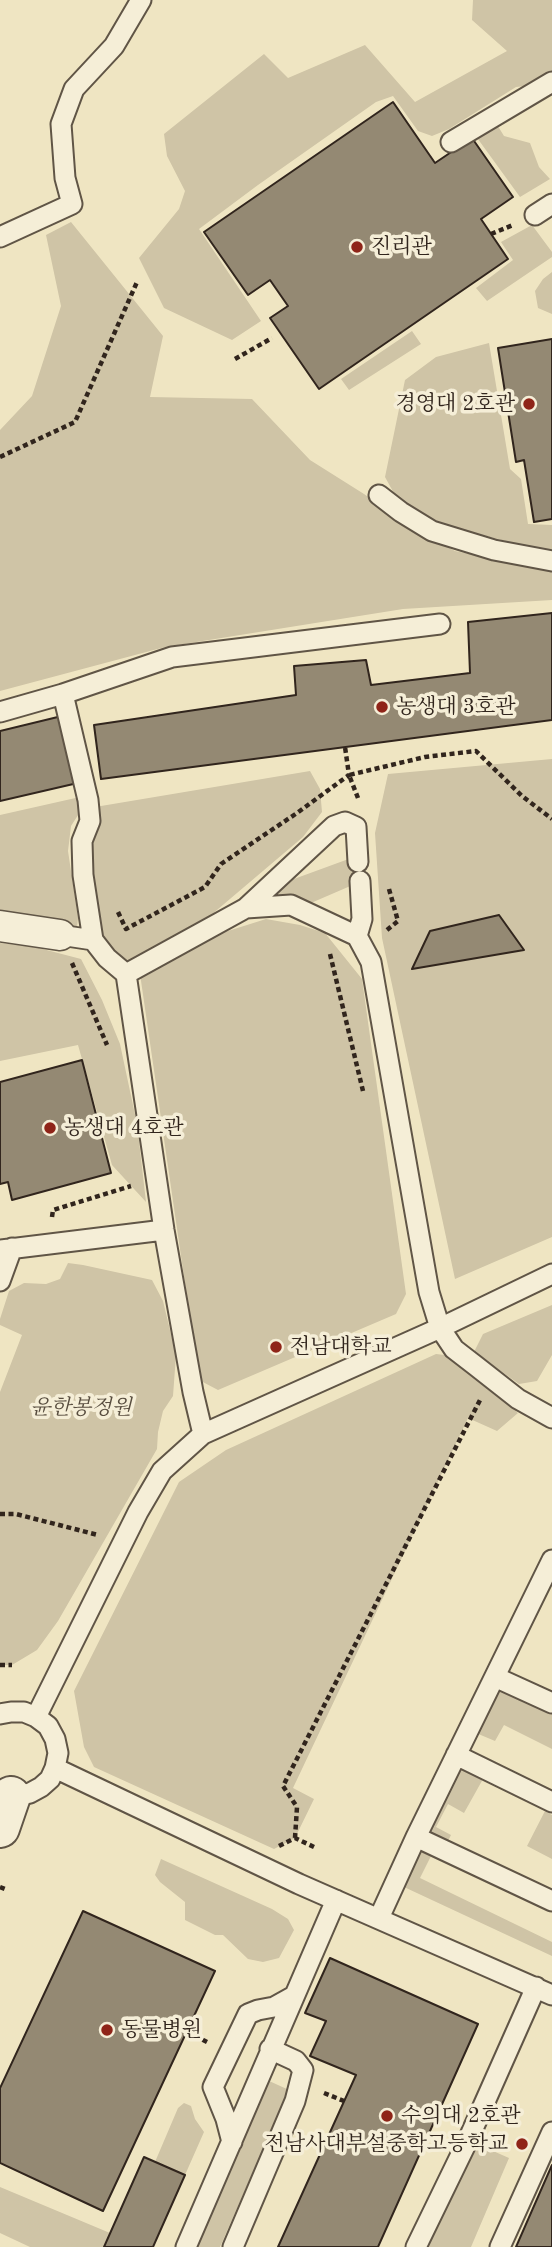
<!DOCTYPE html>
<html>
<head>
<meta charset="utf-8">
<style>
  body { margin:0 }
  canvas { display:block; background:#efe5c2 }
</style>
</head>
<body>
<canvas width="552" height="2247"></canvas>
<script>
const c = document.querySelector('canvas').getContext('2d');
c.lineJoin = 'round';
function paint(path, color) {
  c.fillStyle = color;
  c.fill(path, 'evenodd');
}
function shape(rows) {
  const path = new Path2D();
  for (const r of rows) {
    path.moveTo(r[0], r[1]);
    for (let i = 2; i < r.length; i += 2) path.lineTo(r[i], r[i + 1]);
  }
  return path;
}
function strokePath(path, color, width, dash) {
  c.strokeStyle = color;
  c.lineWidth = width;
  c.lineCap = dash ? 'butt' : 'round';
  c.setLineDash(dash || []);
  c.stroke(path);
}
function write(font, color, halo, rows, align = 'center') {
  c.font = font + ' "Old Standard TT","Noto Serif KR",serif';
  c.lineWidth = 7;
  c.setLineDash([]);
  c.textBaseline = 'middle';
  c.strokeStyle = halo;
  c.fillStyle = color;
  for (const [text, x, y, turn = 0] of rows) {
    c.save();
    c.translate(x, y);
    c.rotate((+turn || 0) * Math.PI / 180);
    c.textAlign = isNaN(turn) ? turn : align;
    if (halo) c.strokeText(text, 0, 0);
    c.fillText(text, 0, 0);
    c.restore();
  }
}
const green = shape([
  [473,0,552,0,552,73,536,85,516,87,449,129,432,136,418,131,393,96,376,102,258,185,199,229,261,321,232,340,164,308,139,258,179,209,185,191,167,156,164,134,264,54,288,78,365,45,415,102,507,51,472,20],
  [496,123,504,136,530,143,539,167,550,179,520,197,475,135],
  [71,222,163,336,150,397,252,399,310,460,364,494,417,531,455,551,552,571,552,600,403,609,165,647,0,691,0,430,32,396,61,306,46,235],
  [532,225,552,252,552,257,487,301,476,288,513,260,501,242],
  [552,272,552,314,538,308,535,291,543,279],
  [412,331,421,344,349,390,341,379],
  [489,343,510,469,521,479,528,524,552,525,552,553,436,523,396,497,385,477,405,380,436,357],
  [552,759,552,1237,455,1279,382,938,375,833,388,774],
  [310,771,320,789,322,812,303,837,204,921,127,964,112,952,98,934,89,841,95,807],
  [80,797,82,809,71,826,68,851,78,918,77,927,23,918,0,911,0,815],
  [354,857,355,884,304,906,277,902,275,895,283,883],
  [266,919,300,925,325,933,362,979,406,1294,396,1314,218,1390,199,1380,140,974,228,931],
  [0,943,35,947,81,959,102,1000,120,1044,137,1124,146,1202,112,1165,78,1045,0,1061],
  [68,1263,83,1265,152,1280,163,1301,176,1355,173,1396,163,1411,158,1432,157,1449,58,1621,37,1650,12,1665,0,1665,0,1392,22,1335,0,1325,0,1319,9,1291,24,1283,46,1284,60,1279],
  [552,1305,552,1355,537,1381,519,1384,474,1352,483,1334],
  [436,1354,453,1356,518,1413,497,1431,468,1418,293,1788,314,1799,295,1838,274,1849,94,1767,84,1747,74,1691,179,1482,226,1450],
  [499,1686,552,1712,552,1749,504,1725,495,1741,476,1733],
  [457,1760,481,1772,483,1779,464,1813,448,1804,436,1827,451,1835,445,1847,422,1834],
  [545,1811,552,1815,552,1859,527,1846],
  [422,1849,432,1854,420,1878,552,1942,552,1956,404,1887,402,1880,417,1852],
  [161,1859,272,1909,288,1919,294,1930,279,1958,263,1962,248,1959,223,1935,215,1935,185,1920,185,1902,160,1882,155,1875],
  [267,2080,289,2090,220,2247,193,2247],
  [184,2103,191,2106,195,2119,204,2132,185,2175,155,2162,178,2108],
  [468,2140,509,2158,471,2247,416,2247],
  [0,2187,110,2233,104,2247,30,2247,0,2233]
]);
const building = shape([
  [393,102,435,163,472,138,513,197,481,219,508,259,319,389,270,318,288,306,270,280,248,295,204,232,393,102],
  [552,339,552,519,534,522,524,460,516,462,498,348,552,339],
  [552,613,552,720,101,779,94,725,296,695,294,666,366,660,371,685,470,673,468,622,552,613],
  [66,715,82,782,0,801,0,731,66,715],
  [499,915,524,950,412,969,430,931,499,915],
  [82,1060,111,1173,12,1200,8,1182,0,1184,0,1082,82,1060],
  [83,1911,215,1971,103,2211,0,2163,0,2088,83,1911],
  [330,1958,478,2024,378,2247,278,2247,356,2075,310,2056,326,2021,305,2013,330,1958],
  [144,2157,185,2175,153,2247,104,2247,144,2157],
  [552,2165,552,2247,516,2247,552,2165]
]);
const path = shape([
  [491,234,513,225],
  [235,359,272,338],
  [0,457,75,422,137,282],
  [358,798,349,775,425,757,476,751,522,796,552,819],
  [118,912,126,929,205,887,221,864,297,813,349,775,345,747],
  [387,930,398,921,389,889],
  [330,954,363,1091],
  [72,963,107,1045],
  [52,1217,53,1210,131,1186],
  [0,1514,16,1514,98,1535],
  [0,1665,12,1665],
  [295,1838,297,1807,283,1786,480,1400],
  [279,1846,295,1838,314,1847],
  [0,1887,5,1889],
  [195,2036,207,2042],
  [324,2093,344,2101]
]);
const service = shape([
  [451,142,552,82],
  [535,215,552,204],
  [0,237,72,204,65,178,61,124,74,89,114,46,141,0],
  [379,495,401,512,432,531,494,550,552,561],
  [63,694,172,657,440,624],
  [0,712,63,694,88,800,90,821,82,841,83,875,93,940],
  [246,908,334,826,345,822,356,827,358,862],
  [60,935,93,940,107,958,126,974],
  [357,936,362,919,360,881],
  [0,1250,164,1230],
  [0,1281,12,1248],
  [203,1434,193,1392,164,1230,126,974,246,908,291,905,357,936,371,962,429,1292,440,1328,454,1349,476,1366,518,1399,552,1418],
  [495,1677,552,1703],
  [0,1714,11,1712,24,1712,36,1717,48,1726,55,1739,58,1753,55,1768,50,1779,41,1787,30,1793,17,1796,4,1794],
  [36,1717,138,1512,162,1471,203,1434,440,1328,552,1274],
  [456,1755,552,1802],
  [55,1768,299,1884,552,1995],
  [416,1837,552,1901],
  [379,1918,416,1837,552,1560],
  [232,2142,226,2119,213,2087,248,2014,258,2010,274,2007,292,1997],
  [186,2247,336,1900],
  [233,2247,295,2101,303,2070,296,2061,270,2049],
  [416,2247,468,2140,536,1987],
  [500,2247,552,2132]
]);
const pedestrian = shape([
  [0,926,60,935]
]);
const minor = shape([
  [0,1828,11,1796]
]);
const markers = [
  [357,247,7,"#8f2418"],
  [529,404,7,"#8f2418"],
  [382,707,7,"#8f2418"],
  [50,1128,7,"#8f2418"],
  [276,1347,7,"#8f2418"],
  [107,2030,7,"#8f2418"],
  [387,2116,7,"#8f2418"],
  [522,2144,7,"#8f2418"]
];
const poiNames = [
  ["진리관",371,247],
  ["경영대 2호관",515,404,"right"],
  ["농생대 3호관",396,707],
  ["농생대 4호관",64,1128],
  ["전남대학교",290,1347],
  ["동물병원",121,2030],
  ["수의대 2호관",401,2116],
  ["전남사대부설중학고등학교",508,2144,"right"]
];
const parkNames = [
  ["윤한봉정원",81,1408]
];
paint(green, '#cfc4a6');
paint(building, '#948973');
strokePath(building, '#31251d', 2);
strokePath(service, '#605546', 23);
strokePath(pedestrian, '#605546', 33);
strokePath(minor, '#605546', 42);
strokePath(path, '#31251d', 4.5, [5, 3.5]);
strokePath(service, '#f5eed7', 19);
strokePath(pedestrian, '#f5eed7', 30);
strokePath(minor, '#f5eed7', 38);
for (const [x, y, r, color] of markers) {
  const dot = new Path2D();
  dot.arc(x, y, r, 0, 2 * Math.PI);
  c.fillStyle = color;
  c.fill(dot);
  strokePath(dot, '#f5eed7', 2.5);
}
write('21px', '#31251d', '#f5eed7', poiNames, 'left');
write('italic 21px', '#584d3f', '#f5eed7', parkNames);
</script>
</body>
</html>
